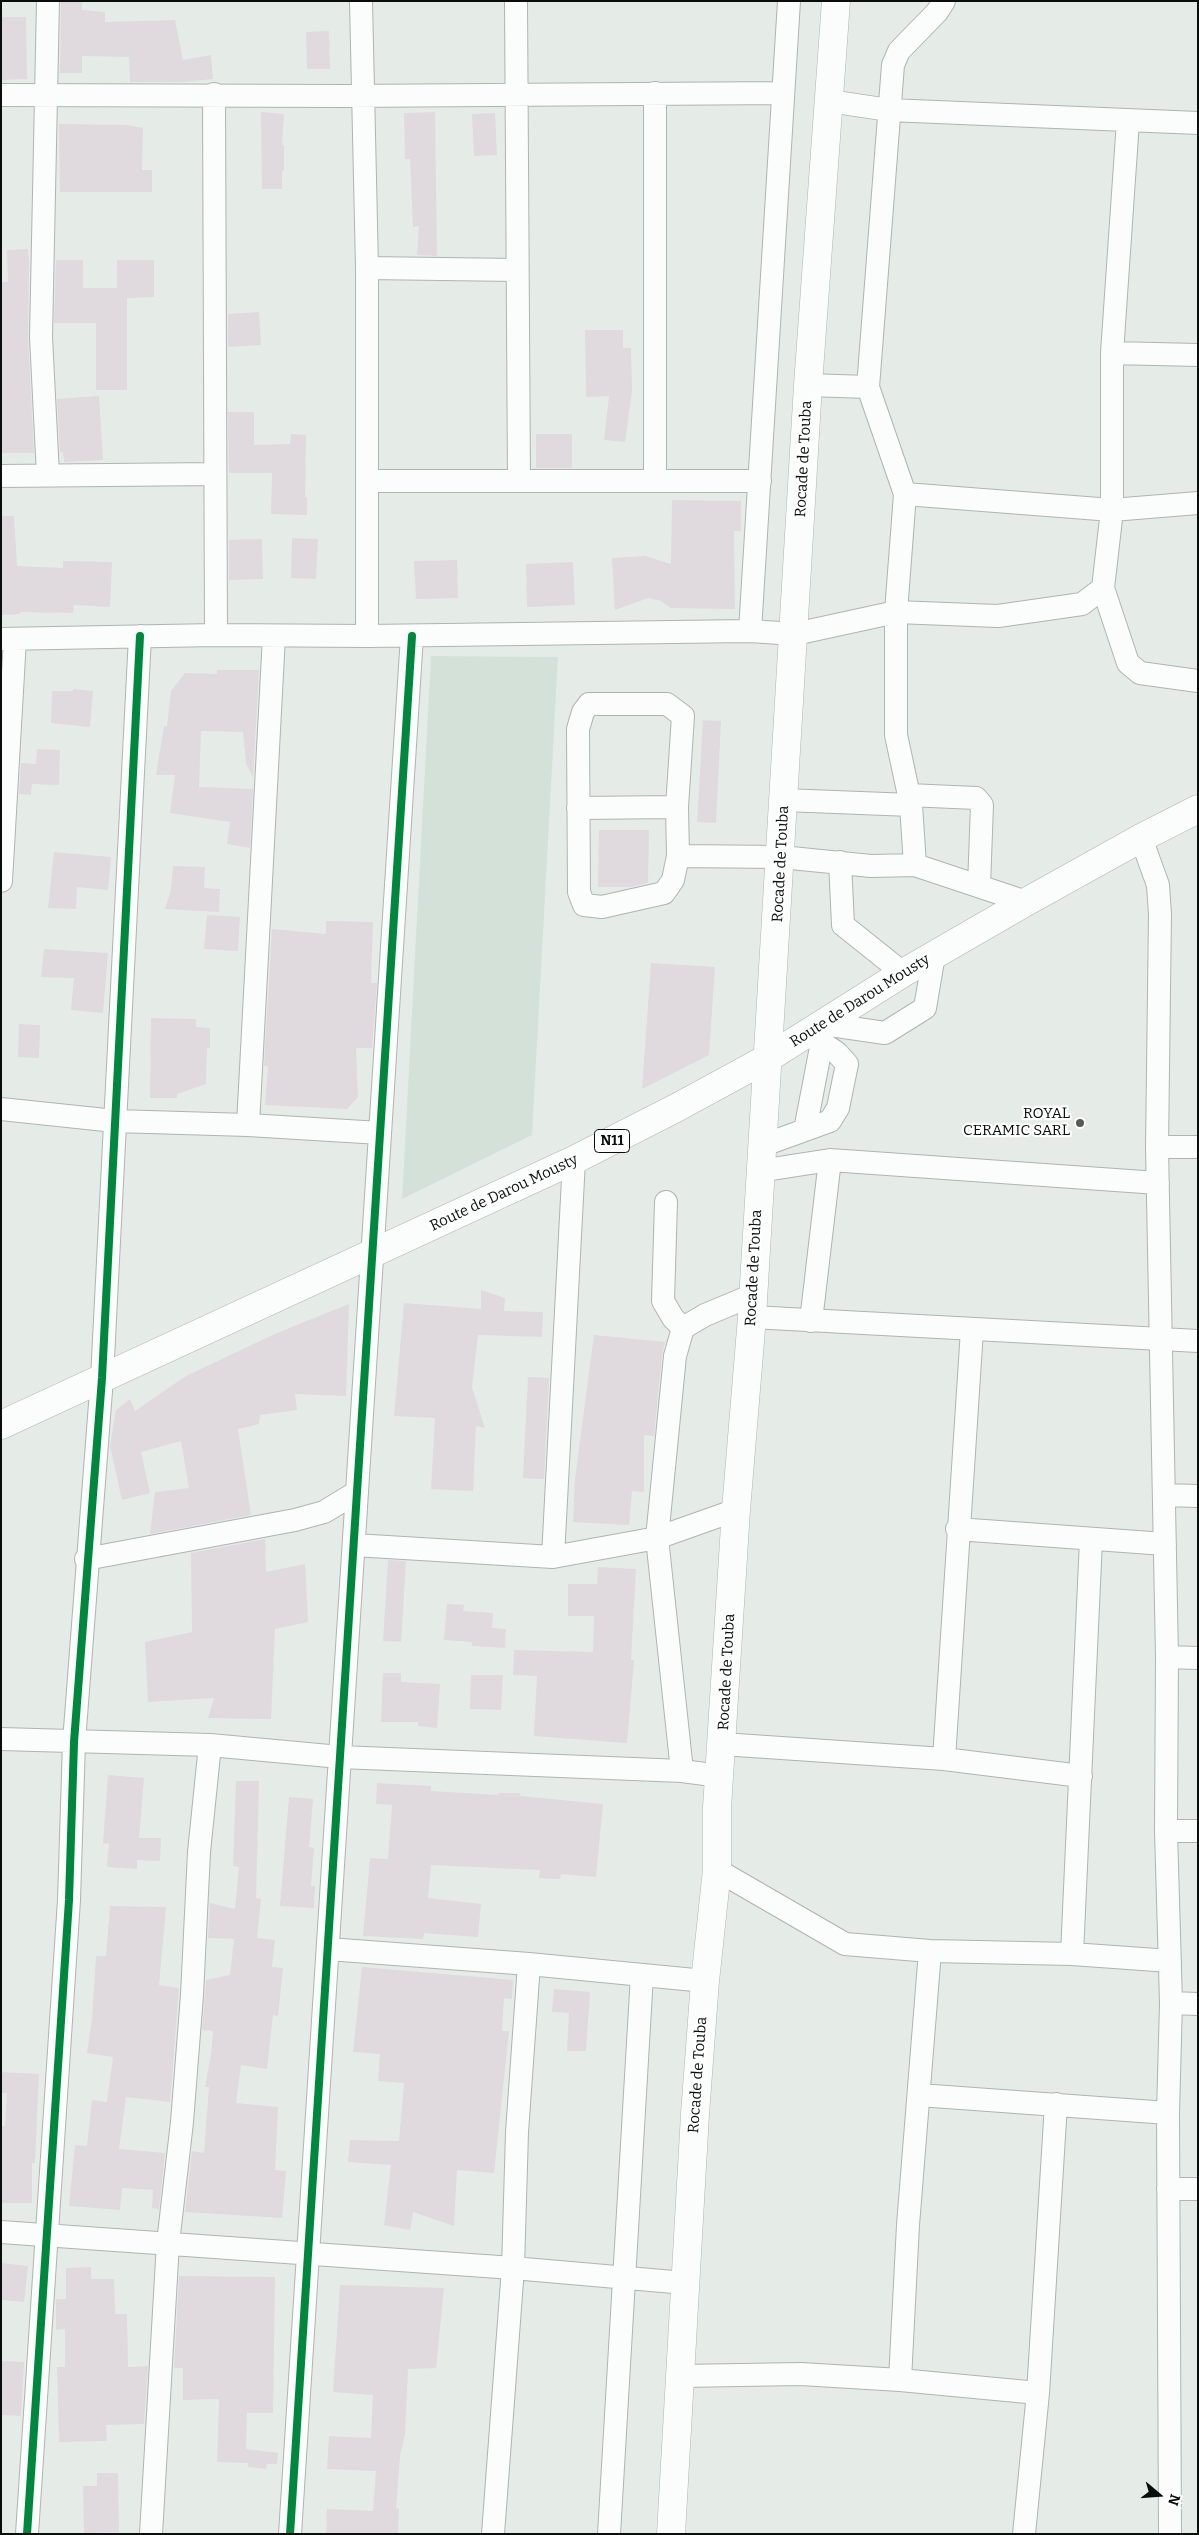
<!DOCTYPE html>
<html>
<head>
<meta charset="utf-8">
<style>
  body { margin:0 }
  #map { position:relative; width:1199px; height:2535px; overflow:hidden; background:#e5ece8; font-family:Bitter,serif }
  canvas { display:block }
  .frame { position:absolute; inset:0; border:2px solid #090d0b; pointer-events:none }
  .north { position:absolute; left:1134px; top:2470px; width:50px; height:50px; -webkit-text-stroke:4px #fff; paint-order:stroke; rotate:108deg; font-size:14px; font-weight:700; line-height:20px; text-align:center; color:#090d0b }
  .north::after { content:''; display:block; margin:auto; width:18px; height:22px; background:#090d0b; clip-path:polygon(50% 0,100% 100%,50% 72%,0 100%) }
</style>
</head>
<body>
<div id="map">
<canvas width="1199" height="2535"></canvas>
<div class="frame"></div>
<div class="north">N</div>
</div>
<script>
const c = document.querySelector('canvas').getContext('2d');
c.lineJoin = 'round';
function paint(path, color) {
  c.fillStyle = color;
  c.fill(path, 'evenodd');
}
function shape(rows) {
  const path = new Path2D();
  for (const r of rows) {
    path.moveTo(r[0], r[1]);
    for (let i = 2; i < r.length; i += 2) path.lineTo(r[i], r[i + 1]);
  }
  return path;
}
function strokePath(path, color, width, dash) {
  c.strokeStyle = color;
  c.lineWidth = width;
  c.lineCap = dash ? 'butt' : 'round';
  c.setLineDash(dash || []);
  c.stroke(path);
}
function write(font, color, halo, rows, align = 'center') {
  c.font = font + ' Bitter,serif';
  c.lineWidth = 4.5;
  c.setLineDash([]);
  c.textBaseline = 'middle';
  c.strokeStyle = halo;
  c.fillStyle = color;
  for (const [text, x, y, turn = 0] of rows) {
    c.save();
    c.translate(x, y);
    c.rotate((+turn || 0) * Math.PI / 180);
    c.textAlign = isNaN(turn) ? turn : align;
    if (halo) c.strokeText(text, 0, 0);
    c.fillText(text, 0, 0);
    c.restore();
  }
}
const built = shape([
  [431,656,558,657,532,1135,402,1199]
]);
const building = shape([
  [61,1,82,1,82,10,105,12,105,22,175,20,183,60,211,55,213,79,183,82,130,82,129,57,82,56,82,73,60,73],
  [1,17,26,17,27,79,1,80],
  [329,31,330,69,307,69,306,32],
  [261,112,284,114,282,145,284,145,284,171,282,171,282,189,262,189],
  [435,112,437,256,417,255,419,226,413,227,410,159,405,159,404,113],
  [495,113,497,155,474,156,472,114],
  [59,124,127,125,143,128,142,170,152,170,152,192,60,192],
  [28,249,29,260,28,338,34,453,1,453,1,282,8,282,7,250],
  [56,260,83,260,83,288,117,288,117,260,154,260,154,297,127,298,127,390,96,390,96,323,54,323],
  [259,312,261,345,228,347,228,314],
  [585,330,623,330,623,348,631,348,632,391,625,442,604,440,609,396,586,397],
  [99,396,103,460,64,462,63,452,60,452,57,399],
  [228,412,254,412,254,445,290,444,291,434,306,435,305,497,307,497,307,515,271,514,272,473,229,473],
  [536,434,572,434,572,468,536,468],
  [672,500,741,501,741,531,734,531,735,609,671,608,661,601,648,598,615,610,612,558,645,556,671,564],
  [1,516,14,516,17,566,63,568,63,561,112,562,110,607,74,605,73,613,20,612,21,614,1,615],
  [292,538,318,539,316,579,291,578],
  [262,539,263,579,229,580,229,540],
  [457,560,458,598,416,599,414,561],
  [573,562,575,605,527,607,526,564],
  [217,670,259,670,253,778,246,763,243,732,201,731,199,787,253,789,250,848,227,844,230,822,170,813,175,775,156,775,164,726,167,727,171,691,185,673,217,674],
  [73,689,93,691,90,727,51,723,52,691,73,691],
  [703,720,721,721,716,823,697,822],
  [37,749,60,750,59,785,32,784,31,795,19,794,21,763,36,764],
  [599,830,649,830,648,883,630,887,598,887],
  [54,852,111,857,108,890,77,887,76,909,48,908],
  [173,866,205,867,204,888,220,889,219,912,165,909,171,890],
  [207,915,240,917,238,951,204,949],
  [326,921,373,922,371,983,377,983,372,1048,356,1048,358,1097,347,1109,265,1105,268,1066,264,1066,272,929,326,934],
  [44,949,108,953,103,1013,71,1010,74,978,41,977],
  [651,963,715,967,709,1055,642,1089],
  [151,1018,196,1019,196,1027,210,1028,210,1048,207,1048,206,1084,177,1094,177,1098,150,1098],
  [19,1024,40,1025,39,1058,18,1057],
  [481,1290,505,1298,504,1311,543,1312,542,1337,478,1335,472,1387,485,1428,476,1426,473,1491,431,1489,435,1418,394,1416,404,1303,481,1309],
  [349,1304,346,1396,295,1394,297,1410,260,1415,259,1424,238,1429,251,1515,150,1534,155,1492,189,1488,181,1441,141,1452,150,1493,122,1500,110,1446,116,1410,130,1399,135,1411,186,1376,277,1333],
  [594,1335,665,1342,662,1355,654,1436,644,1435,644,1492,632,1491,629,1525,573,1522,575,1479],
  [528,1377,549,1378,544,1479,523,1478],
  [265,1539,266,1572,305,1564,308,1622,275,1629,271,1719,208,1718,214,1698,148,1702,145,1642,192,1632,191,1553],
  [388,1560,406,1561,401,1642,383,1641],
  [598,1567,636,1569,631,1660,634,1660,627,1743,534,1736,537,1676,513,1675,514,1650,593,1652,594,1616,568,1616,568,1584,597,1584],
  [447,1604,464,1605,463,1611,493,1613,492,1628,506,1629,505,1648,472,1646,472,1642,444,1640],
  [383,1673,401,1673,401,1682,440,1684,437,1728,418,1726,418,1722,381,1722],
  [471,1675,503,1675,501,1710,470,1709],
  [108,1775,144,1778,139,1838,161,1838,160,1861,137,1860,137,1869,107,1867,109,1844,103,1843],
  [236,1781,259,1781,256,1898,261,1899,257,1938,275,1940,272,1967,283,1968,278,2016,273,2015,267,2069,241,2065,236,2103,278,2107,275,2170,286,2171,282,2218,185,2212,192,2151,204,2153,209,2087,205,2087,211,2055,213,2031,202,2030,206,1980,230,1975,234,1939,208,1938,210,1903,235,1909,239,1867,233,1866],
  [377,1783,431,1786,431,1791,499,1795,499,1793,520,1793,520,1796,603,1804,596,1877,561,1874,560,1879,539,1878,540,1870,431,1865,428,1898,481,1904,478,1937,424,1933,423,1939,363,1936,370,1858,388,1859,392,1805,376,1804],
  [289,1797,313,1799,309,1847,314,1848,311,1886,315,1886,314,1908,280,1906],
  [110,1906,166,1907,159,1985,179,1988,170,2102,126,2097,119,2149,165,2153,159,2209,152,2208,153,2190,122,2188,120,2210,69,2206,75,2145,87,2146,92,2100,107,2102,113,2057,87,2053,92,2019,96,1956,106,1956],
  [362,1967,513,1980,512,1999,504,1998,502,2031,509,2031,494,2173,457,2170,454,2226,413,2212,410,2230,384,2225,391,2165,348,2162,350,2140,399,2141,404,2083,378,2081,380,2054,353,2052],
  [554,1989,590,1992,586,2051,567,2051,569,2013,552,2012],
  [1,2072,39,2074,35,2163,32,2163,32,2203,1,2203,1,2126,5,2126,7,2093,1,2093],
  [1,2263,28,2266,24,2302,1,2300],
  [91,2267,91,2279,114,2279,115,2314,127,2314,128,2367,148,2366,144,2424,106,2425,107,2441,59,2442,57,2367,65,2367,65,2329,56,2330,56,2299,66,2299,66,2268],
  [179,2276,275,2277,273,2413,247,2413,246,2449,278,2453,277,2464,267,2464,266,2469,248,2467,248,2463,217,2462,219,2399,183,2400,183,2368,174,2368],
  [340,2285,444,2288,436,2368,408,2369,405,2434,400,2456,396,2508,399,2509,398,2534,326,2534,327,2509,373,2511,376,2471,327,2469,329,2436,371,2438,373,2395,333,2392],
  [1,2361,24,2362,21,2416,1,2415],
  [97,2473,118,2473,119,2532,84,2533,83,2486,97,2486]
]);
const minor = shape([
  [361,1,367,268,367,636],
  [516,1,519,481],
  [655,93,655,480],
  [214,94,216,635],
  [1,95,346,96,783,93],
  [829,101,889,110,1198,123],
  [367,268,517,270],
  [1112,353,1198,355],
  [868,387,893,65,899,51,937,12,944,1],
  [48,475,41,337,48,1],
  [1,476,215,474],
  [367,481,760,481],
  [905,494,1112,510,1198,503],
  [1103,588,1128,663,1140,673,1198,681],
  [750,631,789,1],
  [1,639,216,635,367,636,750,631,795,634,896,612,998,616,1082,604,1103,588,1112,510,1112,353,1128,121],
  [589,704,667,704,683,716,677,807,678,856,673,880,664,893,602,907,584,905,579,892,578,729,583,712,589,704],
  [908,795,976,798,982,805,979,886],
  [784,800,911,805],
  [578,808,677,807],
  [1141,838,1158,885,1160,914,1157,1147,1167,1657,1166,1831,1171,2003,1168,2113,1170,2534],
  [678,856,781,857,871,866,915,865,911,805,896,735,896,612,905,494,868,387,808,385],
  [840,862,843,925,903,973],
  [915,865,1026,902],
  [1,881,15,639],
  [823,1024,885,1033,925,1008,934,955],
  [1,1109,115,1121,248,1125,380,1133],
  [248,1125,274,636],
  [805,1130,822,1042],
  [761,1146,830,1121,838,1108,847,1064,837,1053,808,1033],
  [1157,1147,1198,1147],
  [759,1171,830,1160,1158,1183],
  [666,1202,663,1301,673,1318,683,1328],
  [752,1317,1198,1341],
  [811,1321,830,1160],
  [1164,1495,1198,1496],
  [957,1529,1165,1544],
  [354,1545,553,1557,657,1538,736,1510],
  [553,1557,574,1160],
  [86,1559,295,1520,324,1512,357,1492],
  [1167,1657,1198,1658],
  [1,1739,210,1745,340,1757,682,1771,720,1776],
  [722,1744,944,1759,1081,1776],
  [944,1759,972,1330],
  [682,1771,657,1538,675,1356,683,1328,705,1315,753,1295],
  [1166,1831,1198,1831],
  [717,1870,845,1944,930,1951,1072,1954,1170,1961],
  [328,1949,529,1964,705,1981],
  [1072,1954,1091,1540],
  [1171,2003,1198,2004],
  [919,2095,1168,2113],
  [1168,2189,1198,2189],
  [1,2232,513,2268,685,2283],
  [680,2376,801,2374,900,2380,1038,2393],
  [900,2380,908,2225,930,1951],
  [27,2534,69,1900,74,1742,102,1378,140,636],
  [151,2534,168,2243,182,2122,192,1995,199,1852,210,1745],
  [290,2534,412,636],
  [493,2534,513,2268,517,2132,529,1964],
  [609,2534,642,1975],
  [1024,2534,1038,2393,1056,2104]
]);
const major = shape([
  [1,1425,574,1160,676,1108,768,1058,903,973,1026,902,1141,838,1198,809],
  [671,2534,695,2114,705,1981,717,1870,717,1808,736,1510,752,1317,808,385,836,1]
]);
const cycleway = shape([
  [27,2534,69,1900,74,1742,102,1378,140,636],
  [290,2534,412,636]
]);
const markers = [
  [1080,1123,5,"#565b58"]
];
const shields = [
  [612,1141,35]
];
const shieldNames = [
  ["N11",612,1141]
];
const streetNames = [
  ["Rocade de Touba",804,459,-87],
  ["Rocade de Touba",781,864,-87],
  ["Route de Darou Mousty",860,1001,-32],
  ["Route de Darou Mousty",504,1193,-25],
  ["Rocade de Touba",754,1268,-87],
  ["Rocade de Touba",727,1672,-87],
  ["Rocade de Touba",698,2075,-86]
];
const poiNames = [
  ["ROYAL",1070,1114],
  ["CERAMIC SARL",1070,1131]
];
paint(built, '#d4e1d8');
paint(building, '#e0d9de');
strokePath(minor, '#afb4b0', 24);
strokePath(major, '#afb4b0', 29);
strokePath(minor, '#fbfcfc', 22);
strokePath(major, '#fbfcfc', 28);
strokePath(cycleway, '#00873e', 8);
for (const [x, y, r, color] of markers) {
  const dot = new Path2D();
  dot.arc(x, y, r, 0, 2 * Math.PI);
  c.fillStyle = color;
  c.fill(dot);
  strokePath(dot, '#fff', 2);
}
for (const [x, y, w] of shields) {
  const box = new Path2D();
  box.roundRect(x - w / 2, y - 11.5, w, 23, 4);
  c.fillStyle = '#fff';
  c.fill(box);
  strokePath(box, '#090d0b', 1);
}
write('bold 14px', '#090d0b', null, shieldNames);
write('15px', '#090d0b', '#fff', streetNames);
write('15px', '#090d0b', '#fff', poiNames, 'right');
</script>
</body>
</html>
